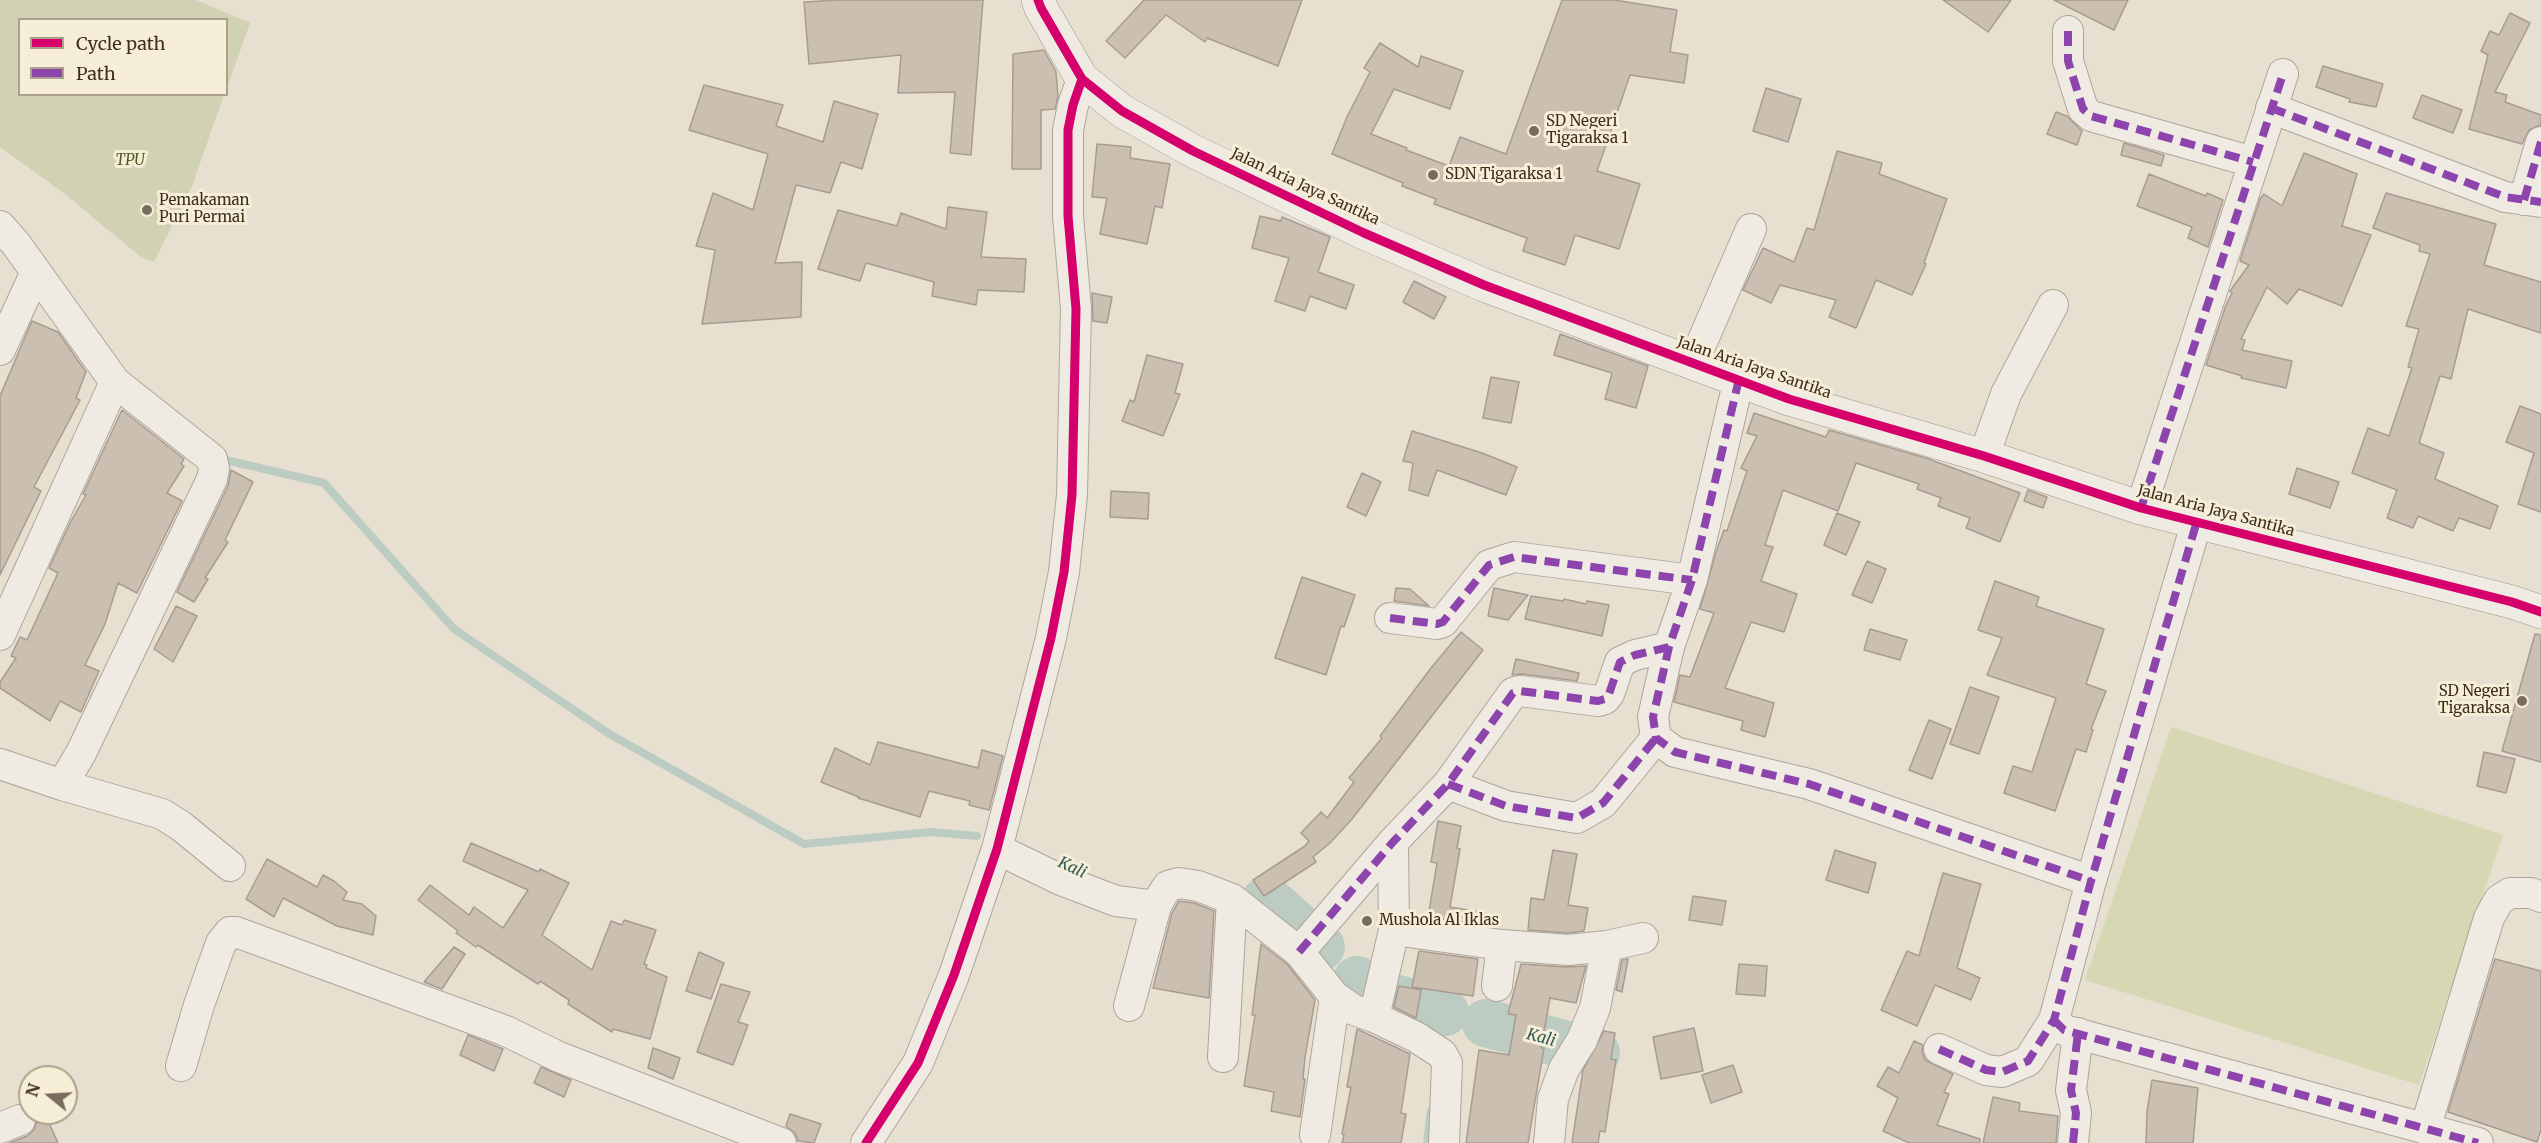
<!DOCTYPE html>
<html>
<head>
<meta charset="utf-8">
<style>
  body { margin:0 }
  #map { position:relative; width:2541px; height:1143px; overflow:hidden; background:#e7e0d1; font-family:Merriweather,serif }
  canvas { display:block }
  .legend { position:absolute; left:18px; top:18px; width:210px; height:78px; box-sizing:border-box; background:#f7eed8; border:2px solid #ada18e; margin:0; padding:8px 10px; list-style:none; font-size:18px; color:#3d2e20 }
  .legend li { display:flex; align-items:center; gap:12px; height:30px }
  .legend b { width:30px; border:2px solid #ada18e }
  .north { position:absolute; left:18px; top:1065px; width:60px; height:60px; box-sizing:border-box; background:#f7eed8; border:2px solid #ada18e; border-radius:50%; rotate:288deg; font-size:16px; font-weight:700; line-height:24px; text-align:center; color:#3d2e20 }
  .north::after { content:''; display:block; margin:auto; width:21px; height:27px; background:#786c5e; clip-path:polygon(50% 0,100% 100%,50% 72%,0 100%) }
</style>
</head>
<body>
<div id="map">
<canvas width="2541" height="1143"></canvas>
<ul class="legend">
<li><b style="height:8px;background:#d6006c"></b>Cycle path</li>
<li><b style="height:8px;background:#8e44ad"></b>Path</li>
</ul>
<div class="north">N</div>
</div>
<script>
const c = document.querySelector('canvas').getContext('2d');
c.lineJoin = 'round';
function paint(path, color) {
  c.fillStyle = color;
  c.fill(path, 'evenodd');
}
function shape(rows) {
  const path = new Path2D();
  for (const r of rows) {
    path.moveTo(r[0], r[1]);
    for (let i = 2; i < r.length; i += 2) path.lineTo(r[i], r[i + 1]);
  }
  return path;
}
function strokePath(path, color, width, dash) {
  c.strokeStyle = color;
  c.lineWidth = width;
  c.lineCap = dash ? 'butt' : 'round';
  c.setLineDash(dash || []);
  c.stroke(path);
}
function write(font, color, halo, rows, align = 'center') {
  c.font = font + ' Merriweather,serif';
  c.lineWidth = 6;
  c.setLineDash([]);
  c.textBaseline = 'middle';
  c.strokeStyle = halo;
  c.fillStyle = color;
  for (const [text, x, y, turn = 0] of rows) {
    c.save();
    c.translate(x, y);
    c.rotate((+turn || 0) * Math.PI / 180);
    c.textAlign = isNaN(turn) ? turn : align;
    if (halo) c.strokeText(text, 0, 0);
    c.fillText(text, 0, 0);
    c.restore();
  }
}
const green = shape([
  [2171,727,2503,835,2419,1085,2085,980]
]);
const cemetery = shape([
  [0,0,196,0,250,23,227,88,226,20,20,20,20,94,224,95,192,186,154,262,142,258,65,194,0,147]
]);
const stream = shape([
  [217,458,324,483,454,629,608,733,804,844,931,832,977,836],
  [1440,1044,1445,1012],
  [1427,1143,1431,1111]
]);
const river = shape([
  [1264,902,1272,903,1321,947],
  [1357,980,1368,991,1445,1012],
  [1486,1023,1596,1053]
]);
const building = shape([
  [838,0,983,0,971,155,950,153,955,92,898,93,901,55,809,64,804,2,838,0],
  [1144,0,1302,0,1278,66,1207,38,1205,42,1166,15,1125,58,1106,41,1144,0],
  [1562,0,1614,0,1677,10,1670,52,1688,55,1684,83,1630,75,1597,171,1640,184,1619,249,1575,235,1565,265,1523,251,1527,238,1434,204,1436,199,1402,186,1403,183,1332,154,1347,117,1370,72,1364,68,1380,43,1418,67,1421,56,1463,71,1450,109,1394,89,1371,134,1407,148,1406,150,1449,166,1460,137,1506,154,1562,0],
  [1943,0,2011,0,1988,32,1943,0],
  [2054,0,2128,0,2114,30,2054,0],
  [2510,13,2530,23,2495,92,2507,95,2505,102,2541,115,2541,125,2529,130,2522,144,2469,129,2488,55,2481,51,2490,31,2499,35,2510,13],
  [1044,50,1056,72,1058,96,1055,109,1041,110,1041,169,1012,169,1013,54,1044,50],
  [2323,66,2383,84,2376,107,2349,102,2350,99,2316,87,2323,66],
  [704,85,783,105,776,126,823,142,834,101,878,114,862,169,841,162,830,193,796,185,775,263,802,262,801,317,702,324,715,250,696,246,713,193,753,210,768,154,689,130,704,85],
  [1766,88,1801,99,1788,142,1753,131,1766,88],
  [2422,95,2462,110,2453,133,2413,118,2422,95],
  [2056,112,2067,116,2082,131,2077,145,2047,134,2056,112],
  [2124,143,2164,155,2161,166,2121,155,2124,143],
  [1097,144,1131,147,1130,158,1170,164,1162,208,1155,206,1147,244,1100,234,1107,198,1092,197,1097,144],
  [1837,151,1882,163,1879,174,1947,199,1924,263,1926,264,1912,295,1876,280,1856,328,1829,317,1836,300,1780,285,1771,303,1743,290,1763,248,1794,262,1807,228,1814,230,1837,151],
  [2304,153,2357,174,2342,226,2371,235,2342,306,2299,289,2287,304,2267,287,2241,339,2245,340,2242,350,2292,361,2286,388,2241,378,2242,376,2206,365,2226,305,2232,293,2230,291,2249,265,2240,261,2260,199,2264,194,2282,206,2304,153],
  [2149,174,2206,196,2207,193,2223,200,2208,247,2188,238,2192,227,2137,206,2149,174],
  [2386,193,2496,224,2484,265,2541,282,2541,333,2468,309,2451,379,2440,376,2419,443,2444,453,2435,479,2498,506,2490,529,2459,518,2453,531,2418,516,2413,528,2387,518,2397,490,2352,473,2368,428,2389,436,2412,368,2408,367,2419,329,2406,326,2430,254,2419,251,2420,245,2373,228,2386,193],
  [948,207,987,212,981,257,1026,259,1024,292,978,290,976,305,932,296,934,282,866,263,860,281,818,269,838,210,897,226,901,213,946,229,948,207],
  [1260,216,1281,221,1282,217,1330,237,1318,272,1354,285,1346,309,1310,296,1305,311,1275,301,1289,258,1252,248,1260,216],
  [1414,281,1446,297,1434,319,1403,302,1414,281],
  [1092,293,1112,297,1107,323,1093,321,1092,293],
  [32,321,58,332,86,372,76,398,80,400,34,487,41,491,0,575,0,396,32,321],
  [1560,334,1648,366,1636,408,1605,399,1612,373,1554,355,1560,334],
  [1147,355,1183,364,1175,393,1180,394,1163,436,1122,421,1130,400,1134,402,1147,355],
  [1491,377,1519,382,1511,423,1483,418,1491,377],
  [2520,406,2541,414,2541,512,2518,504,2534,453,2506,442,2520,406],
  [122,410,184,459,181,464,184,466,167,493,182,501,137,593,118,583,105,624,85,665,99,671,81,712,60,701,50,721,0,688,0,682,16,658,11,656,20,637,27,640,58,573,49,568,71,521,86,495,83,494,122,410],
  [1754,413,1826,437,1829,430,1926,458,2020,493,2000,542,1966,528,1970,518,1938,506,1941,498,1917,489,1919,484,1856,463,1838,511,1783,490,1765,545,1773,547,1761,581,1797,594,1784,632,1751,622,1725,688,1774,703,1765,737,1741,730,1743,721,1674,702,1680,675,1690,677,1714,613,1700,609,1716,552,1724,530,1727,531,1747,471,1741,468,1757,436,1747,433,1754,413],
  [1412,431,1482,453,1517,467,1506,495,1437,470,1428,496,1409,490,1413,463,1403,461,1412,431],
  [2297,468,2339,482,2330,508,2289,494,2297,468],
  [231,470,253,482,225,540,228,542,205,578,208,579,194,602,177,592,228,486,231,470],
  [1362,473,1381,482,1366,516,1347,507,1362,473],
  [2028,490,2047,497,2043,508,2024,501,2028,490],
  [1111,491,1149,493,1148,519,1110,517,1111,491],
  [1837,513,1860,522,1846,555,1824,545,1837,513],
  [1867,561,1886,569,1872,603,1852,595,1867,561],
  [1302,577,1355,595,1344,627,1341,626,1326,675,1275,658,1302,577],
  [1995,581,2039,597,2036,606,2104,629,2086,684,2106,691,2091,729,2093,730,2086,752,2076,749,2055,811,2004,793,2013,766,2032,772,2056,698,1987,675,2002,638,1978,630,1995,581],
  [1396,588,1410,589,1429,606,1394,601,1396,588],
  [1494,588,1528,595,1508,620,1488,616,1494,588],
  [1531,596,1563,601,1564,599,1586,604,1587,601,1609,605,1602,636,1525,619,1531,596],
  [176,606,197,616,173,662,154,649,176,606],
  [1870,629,1907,640,1900,660,1864,650,1870,629],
  [1461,632,1483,650,1352,819,1330,843,1313,857,1316,862,1264,896,1253,880,1305,846,1309,841,1301,833,1321,812,1327,818,1354,782,1349,778,1382,738,1380,736,1431,668,1461,632],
  [2535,634,2541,635,2541,762,2502,751,2535,634],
  [1516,659,1579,673,1577,681,1522,674,1512,675,1516,659],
  [1970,687,1999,697,1979,754,1950,744,1970,687],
  [1929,720,1951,729,1932,779,1909,770,1929,720],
  [878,742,978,768,982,750,1003,756,989,810,969,805,970,801,929,791,920,817,858,798,859,797,821,782,835,748,870,765,878,742],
  [2484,752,2515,759,2506,793,2477,786,2484,752],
  [1438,821,1461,826,1457,848,1460,849,1450,907,1485,913,1482,925,1428,917,1437,863,1431,862,1438,821],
  [471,843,539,872,540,869,569,883,542,935,592,970,611,921,622,925,624,920,656,930,644,964,647,965,646,968,667,977,650,1039,613,1029,612,1032,568,1004,569,1000,540,981,538,984,478,945,476,947,456,933,458,931,418,900,430,885,469,915,474,907,503,928,528,890,463,861,471,843],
  [1553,850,1577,854,1568,905,1588,908,1584,931,1568,933,1528,930,1531,898,1544,900,1553,850],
  [1835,850,1876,863,1868,893,1826,880,1835,850],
  [267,859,317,887,323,875,334,881,347,892,343,900,362,904,376,916,373,935,337,926,283,898,274,917,246,899,267,859],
  [1943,873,1981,884,1957,968,1980,978,1971,1000,1935,985,1917,1026,1881,1010,1907,951,1919,956,1943,873],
  [1693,896,1726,901,1722,925,1689,920,1693,896],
  [1179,901,1194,903,1214,911,1209,998,1153,988,1172,913,1179,901],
  [1261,944,1287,964,1315,1000,1305,1057,1303,1079,1305,1079,1300,1117,1271,1111,1274,1092,1244,1086,1255,1015,1252,1015,1261,944],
  [454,947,465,954,442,989,424,982,454,947],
  [1419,951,1478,959,1473,996,1412,987,1419,951],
  [699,952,724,963,711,999,686,991,699,952],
  [1628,959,1622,992,1616,990,1622,960,1628,959],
  [2495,959,2541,971,2541,1130,2537,1142,2448,1112,2495,959],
  [1521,964,1567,967,1586,966,1576,1003,1550,998,1541,1048,1544,1048,1528,1143,1466,1143,1479,1050,1509,1055,1516,1015,1508,1014,1521,964],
  [1739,964,1767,966,1765,996,1736,994,1739,964],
  [721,984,750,992,738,1022,748,1025,733,1065,697,1052,721,984],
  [1399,986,1421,990,1416,1018,1394,1007,1399,986],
  [1694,1028,1703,1071,1661,1079,1653,1037,1694,1028],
  [1357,1029,1410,1054,1401,1113,1406,1114,1401,1143,1342,1143,1344,1135,1342,1134,1351,1087,1347,1087,1357,1029],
  [1604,1031,1615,1033,1611,1059,1616,1060,1605,1132,1600,1131,1598,1143,1572,1143,1583,1070,1604,1031],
  [468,1035,503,1049,494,1071,460,1055,468,1035],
  [1914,1041,1923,1045,1922,1051,1925,1060,1953,1074,1944,1092,1949,1094,1937,1125,1980,1139,1980,1143,1909,1143,1883,1131,1898,1098,1877,1086,1888,1067,1899,1073,1914,1041],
  [653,1048,680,1058,673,1079,648,1068,653,1048],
  [1733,1065,1742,1092,1711,1103,1702,1075,1733,1065],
  [541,1067,571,1080,564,1097,534,1083,541,1067],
  [2152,1080,2198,1088,2193,1143,2146,1143,2147,1112,2152,1080],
  [1993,1097,2020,1103,2019,1111,2058,1116,2056,1143,1983,1143,1993,1097],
  [790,1114,821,1124,814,1143,798,1141,795,1133,786,1126,790,1114],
  [46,1116,58,1143,9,1143,27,1136,34,1130,37,1120,46,1116]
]);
const street = shape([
  [2068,31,2068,61,2083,109,2091,116,2253,162],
  [2271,108,2505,197,2541,202],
  [2524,200,2541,142],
  [0,226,16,244,115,382,212,459,214,469,212,479,81,753,62,785,0,764],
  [0,350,36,272],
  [1693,363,1751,229],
  [1739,379,1692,580,1669,647,1653,717,1656,738,1675,752,1809,784,2091,881],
  [1984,456,2006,394,2053,305],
  [2141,508,2283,74],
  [1390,618,1437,624,1443,622,1489,565,1514,557,1692,580],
  [0,635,115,382],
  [1448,784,1506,806,1577,818,1603,803,1656,738],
  [62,785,162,814,181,826,230,866],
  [997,849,1061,880,1116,901,1156,906],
  [1394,930,1502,945,1568,950,1607,946],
  [1299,952,1393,842,1448,784,1513,693,1520,691,1598,701,1605,699,1609,694,1620,662,1635,655,1669,647],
  [1497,986,1502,945],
  [1129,1006,1156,906,1165,890,1168,886,1179,883,1198,886,1232,899],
  [1374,1017,1394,930,1393,842],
  [2054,1020,2064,1030,2478,1143],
  [1939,1049,1986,1070,2002,1072,2028,1061,2054,1020,2091,881,2197,521],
  [1223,1057,1232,899,1299,952,1335,997,1354,1010,1374,1017,1416,1037,1442,1054,1447,1063,1444,1143],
  [181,1066,199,1005,221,943,230,932,236,932,506,1031,559,1057,781,1143],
  [0,1128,20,1120],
  [2425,1129,2489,918,2499,900,2510,893,2531,893,2541,897],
  [1315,1135,1335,997],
  [866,1143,918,1063,954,975,997,849,1051,638,1064,572,1072,495,1076,309,1068,216,1068,130,1073,105,1082,79],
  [1549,1143,1553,1099,1564,1069,1582,1040,1595,1008,1607,946,1643,938],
  [2073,1143,2076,1113,2071,1090,2078,1033]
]);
const secondary = shape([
  [1038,0,1041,8,1082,79,1122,111,1193,151,1364,233,1484,285,1789,399,1984,456,2141,508,2512,602,2541,612]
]);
const quiet = shape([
  [2068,31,2068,61,2083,109,2091,116,2253,162],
  [2271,108,2505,197,2541,202],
  [2524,200,2541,142],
  [1739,379,1692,580,1669,647,1653,717,1656,738,1675,752,1809,784,2091,881],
  [2141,508,2283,74],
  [1390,618,1437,624,1443,622,1489,565,1514,557,1692,580],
  [1448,784,1506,806,1577,818,1603,803,1656,738],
  [1299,952,1393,842,1448,784,1513,693,1520,691,1598,701,1605,699,1609,694,1620,662,1635,655,1669,647],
  [2054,1020,2064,1030,2478,1143],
  [1939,1049,1986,1070,2002,1072,2028,1061,2054,1020,2091,881,2197,521],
  [2073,1143,2076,1113,2071,1090,2078,1033]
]);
const cycleway = shape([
  [1038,0,1041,8,1082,79,1122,111,1193,151,1364,233,1484,285,1789,399,1984,456,2141,508,2512,602,2541,612],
  [866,1143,918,1063,954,975,997,849,1051,638,1064,572,1072,495,1076,309,1068,216,1068,130,1073,105,1082,79]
]);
const markers = [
  [1534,131,6,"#786c5e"],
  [1433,175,6,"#786c5e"],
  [147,210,6,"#786c5e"],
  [2522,701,6,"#786c5e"],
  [1367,921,6,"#786c5e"]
];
const poiNames = [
  ["SD Negeri",1546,122],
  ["Tigaraksa 1",1546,139],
  ["SDN Tigaraksa 1",1445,175],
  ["Pemakaman",159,201],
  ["Puri Permai",159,218],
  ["SD Negeri",2510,692,"right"],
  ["Tigaraksa",2510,709,"right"],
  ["Mushola Al Iklas",1379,921]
];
const parkNames = [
  ["TPU",130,161]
];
const streetNames = [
  ["Jalan Aria Jaya Santika",1305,187,25],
  ["Jalan Aria Jaya Santika",1754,368,19],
  ["Jalan Aria Jaya Santika",2216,511,15]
];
const waterNames = [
  ["Kali",1072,868,25],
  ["Kali",1541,1038,15]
];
paint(green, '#d6d7b3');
paint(cemetery, '#d1d1b3');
strokePath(stream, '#bcccc2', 8);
strokePath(river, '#bcccc2', 48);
paint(building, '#cbbfb2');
strokePath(building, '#a89c90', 1.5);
strokePath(street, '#ada599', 32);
strokePath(secondary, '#9c958a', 34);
strokePath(street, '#efebe3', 30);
strokePath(secondary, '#efebe3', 33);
strokePath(quiet, '#8e44ad', 8, [15, 8]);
strokePath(cycleway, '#d6006c', 9);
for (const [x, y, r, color] of markers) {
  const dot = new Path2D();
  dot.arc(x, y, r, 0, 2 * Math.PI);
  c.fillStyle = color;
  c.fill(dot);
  strokePath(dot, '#f7eed8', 2);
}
write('15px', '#3d2e20', '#f7eed8', poiNames, 'left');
write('italic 15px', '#4d5a26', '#f7eed8', parkNames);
write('15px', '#3d2e20', '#f7eed8', streetNames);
write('italic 16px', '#2f5d5a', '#f7eed8', waterNames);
</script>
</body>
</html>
